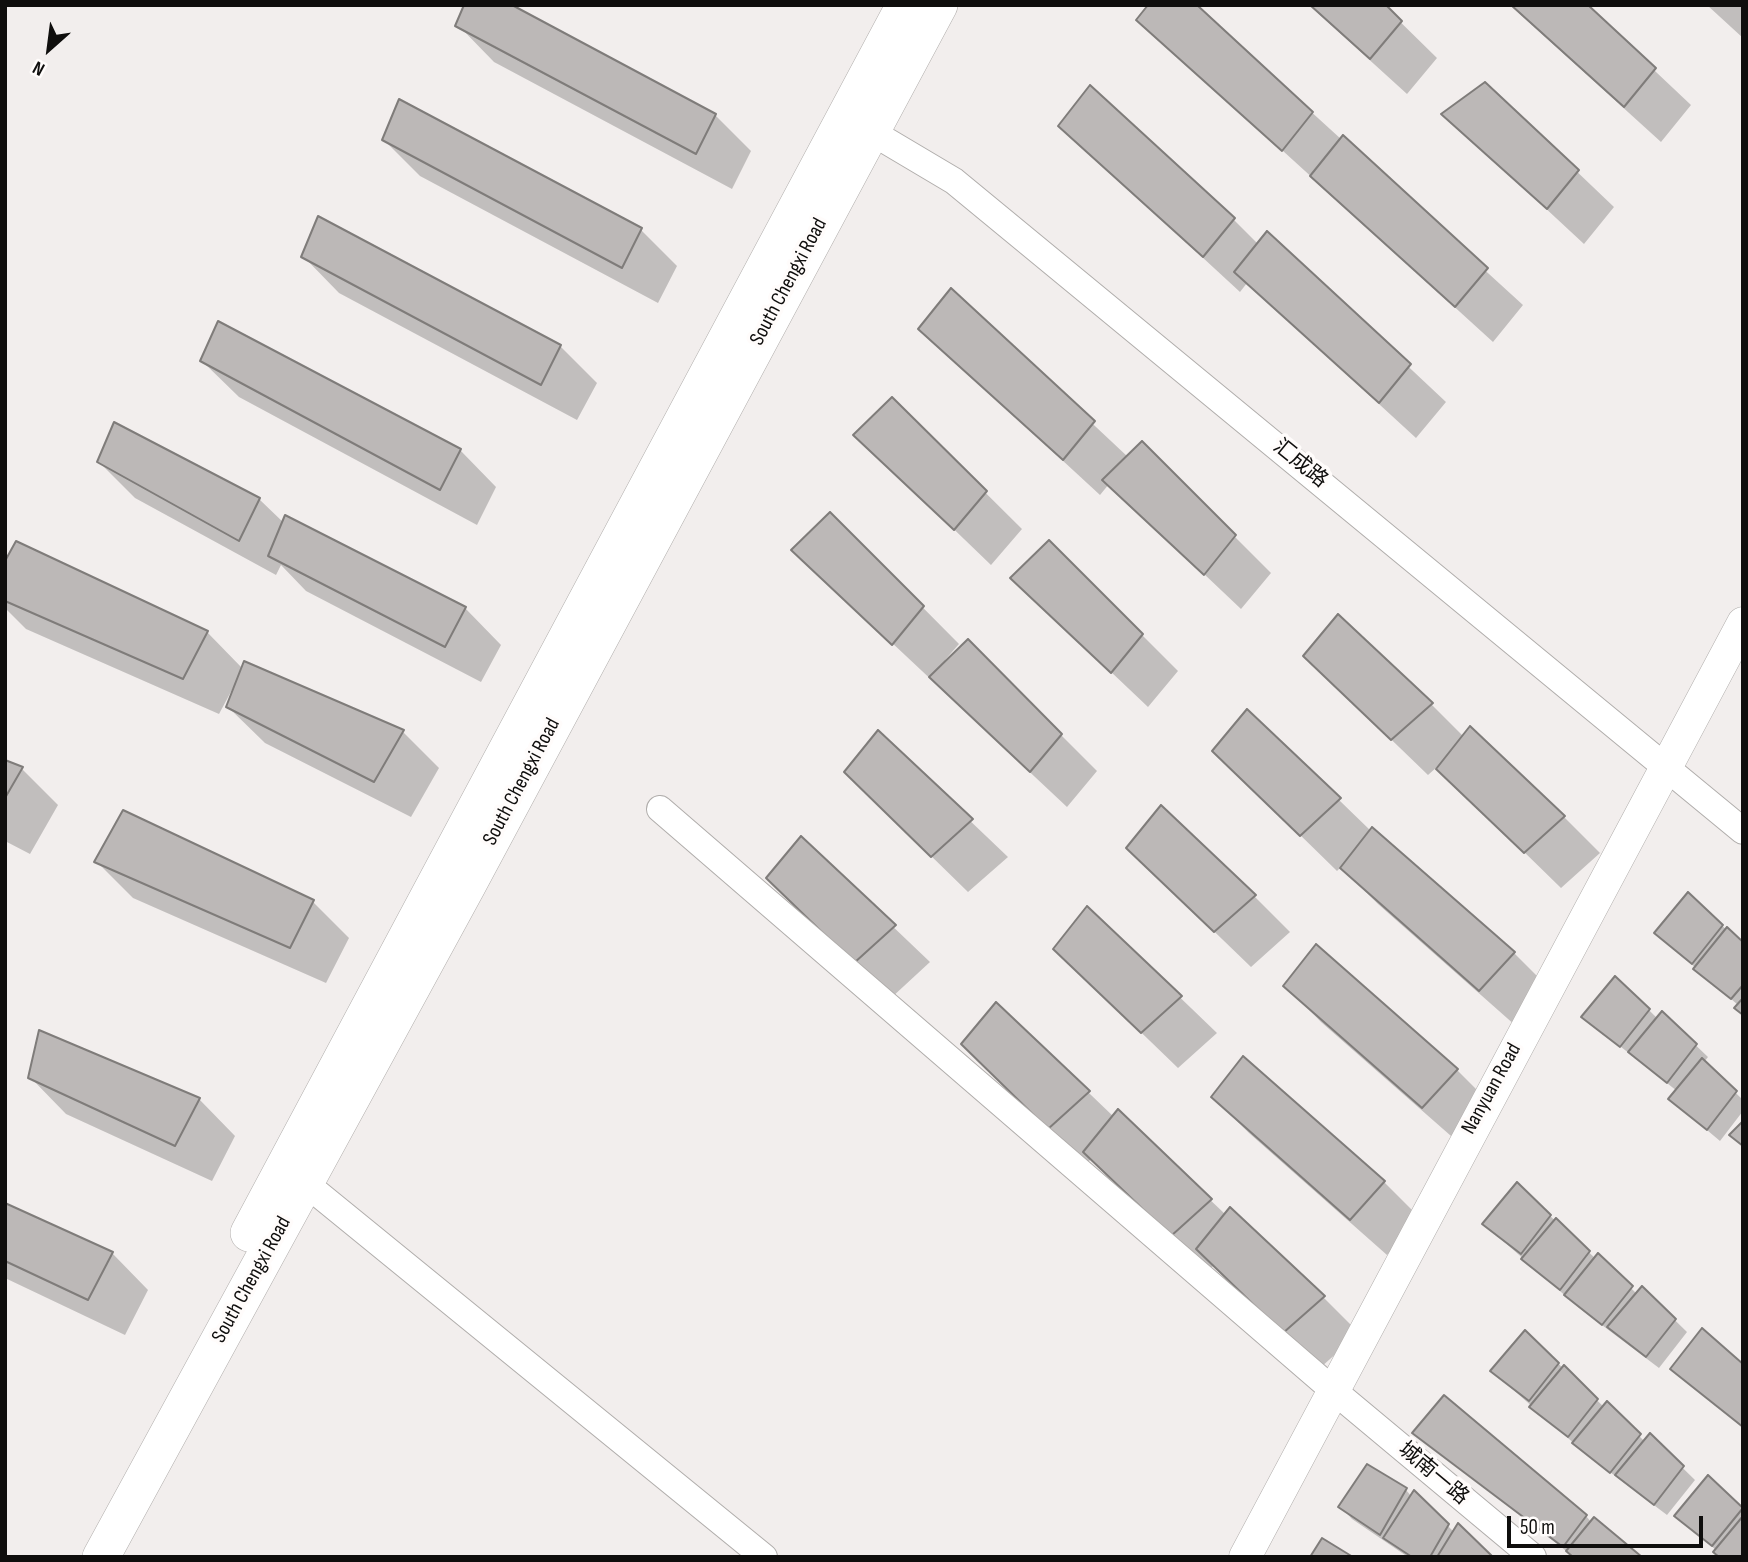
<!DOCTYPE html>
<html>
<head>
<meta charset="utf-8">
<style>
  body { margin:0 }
  #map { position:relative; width:1748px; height:1562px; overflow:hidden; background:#f2eeed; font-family:"Sofia Sans Condensed",sans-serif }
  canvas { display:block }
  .frame { position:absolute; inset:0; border:7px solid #0f0e0d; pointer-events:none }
  .north { position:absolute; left:14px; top:14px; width:70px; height:70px; -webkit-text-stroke:5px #fffcfb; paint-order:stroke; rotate:208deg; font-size:19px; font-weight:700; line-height:28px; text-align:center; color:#0f0e0d }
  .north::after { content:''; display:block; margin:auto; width:24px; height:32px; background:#0f0e0d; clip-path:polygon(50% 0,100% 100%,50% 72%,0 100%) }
  .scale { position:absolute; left:1507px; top:1516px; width:196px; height:32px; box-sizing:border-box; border:4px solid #0f0e0d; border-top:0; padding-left:9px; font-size:21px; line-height:24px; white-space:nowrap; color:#0f0e0d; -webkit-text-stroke:5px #fffcfb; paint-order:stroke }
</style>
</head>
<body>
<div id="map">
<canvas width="1748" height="1562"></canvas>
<div class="frame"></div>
<div class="north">N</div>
<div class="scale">50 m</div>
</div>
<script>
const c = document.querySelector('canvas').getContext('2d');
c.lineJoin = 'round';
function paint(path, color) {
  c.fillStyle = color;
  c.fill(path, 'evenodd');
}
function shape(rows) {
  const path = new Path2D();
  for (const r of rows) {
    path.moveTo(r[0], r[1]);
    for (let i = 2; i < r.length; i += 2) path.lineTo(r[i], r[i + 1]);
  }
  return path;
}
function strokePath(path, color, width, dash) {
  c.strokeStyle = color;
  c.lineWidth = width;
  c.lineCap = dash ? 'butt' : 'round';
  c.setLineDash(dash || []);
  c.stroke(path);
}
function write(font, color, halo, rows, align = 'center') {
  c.font = font + ' "Sofia Sans Condensed","Noto Sans SC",sans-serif';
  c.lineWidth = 7;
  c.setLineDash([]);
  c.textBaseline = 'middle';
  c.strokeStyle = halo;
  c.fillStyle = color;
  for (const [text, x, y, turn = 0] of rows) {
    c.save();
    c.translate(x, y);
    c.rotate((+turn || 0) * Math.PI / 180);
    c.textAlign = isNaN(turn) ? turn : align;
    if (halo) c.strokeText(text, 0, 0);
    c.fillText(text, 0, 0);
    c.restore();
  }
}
const shadow = shape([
  [1194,5,1523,305,1493,342,1139,20],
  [1309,5,1383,5,1437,58,1407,94],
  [1510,5,1585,5,1691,105,1661,142],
  [1707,5,1743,5,1743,38],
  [458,25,715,115,751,151,732,189,494,62],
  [1485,84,1614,207,1584,244,1444,114],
  [1060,126,1233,219,1259,245,1267,234,1446,402,1416,438,1247,283,1240,292],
  [384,140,641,230,677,266,658,303,420,176],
  [319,219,560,346,597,383,577,420,339,293,303,256],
  [951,291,1128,457,1142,444,1271,573,1241,609,1109,484,1100,495,920,329],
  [202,361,460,450,496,487,477,525,239,397],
  [892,400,1022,529,991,565,856,435],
  [99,462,259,499,284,523,465,608,501,645,481,682,306,591,281,565,276,575,135,498],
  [830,514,959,644,945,660,947,662,968,642,1097,771,1067,807,793,550],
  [1049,542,1178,671,1148,707,1012,578],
  [5,565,207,632,243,669,403,732,439,768,411,817,265,743,228,707,236,687,234,686,219,714,26,629,5,608],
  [1342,692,1431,704,1464,737,1564,817,1600,853,1561,888,1437,767,1428,775],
  [1247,711,1371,831,1514,953,1550,989,1516,1026,1378,904,1341,867,1337,871,1251,787],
  [878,733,1008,857,968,892,882,808],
  [5,762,22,769,58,805,30,854,5,841],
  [124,812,313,902,349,938,326,983,133,898,97,862],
  [801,839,930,962,891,998,805,914],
  [1165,884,1254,896,1290,932,1251,967],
  [1689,895,1743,945,1743,1015,1736,1008,1738,1005,1656,933],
  [1088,909,1217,1033,1178,1068,1092,985],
  [1616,978,1658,1019,1662,1013,1708,1057,1704,1062,1743,1100,1743,1111,1720,1141,1670,1099,1677,1091,1583,1017],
  [1285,985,1457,1070,1493,1106,1459,1143,1321,1022],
  [996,1004,1114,1117,1118,1112,1226,1215,1323,1297,1359,1333,1320,1368,1214,1265,1208,1271,1092,1158,1086,1164,1000,1080],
  [1243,1058,1384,1182,1420,1218,1387,1255,1249,1133,1213,1097],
  [30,1077,199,1099,235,1136,212,1181,66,1114],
  [1517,1185,1596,1259,1598,1256,1637,1294,1642,1288,1687,1332,1659,1368,1578,1307,1484,1224],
  [5,1205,112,1253,148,1290,125,1335,5,1278],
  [1525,1332,1604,1407,1607,1403,1645,1442,1650,1436,1695,1480,1667,1515,1586,1454,1492,1371],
  [1743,1366,1743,1428,1672,1369],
  [1414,1433,1586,1516,1592,1523,1574,1557],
  [1708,1477,1743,1510,1743,1557,1716,1550,1676,1516],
  [1406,1490,1412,1497,1414,1493,1454,1532,1491,1557,1408,1557,1352,1519,1340,1506]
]);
const building = shape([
  [464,5,512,5,716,114,696,154,455,26,464,5],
  [1148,5,1197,5,1313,112,1282,151,1136,20,1148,5],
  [1310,5,1386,5,1402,21,1370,59,1310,5],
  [1511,5,1588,5,1656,68,1624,107,1511,5],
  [1485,82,1579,170,1547,209,1441,114,1485,82],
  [1090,85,1235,218,1203,257,1058,126,1090,85],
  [399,99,642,228,622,268,382,140,399,99],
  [1343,135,1488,268,1455,307,1310,176,1343,135],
  [318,216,561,345,541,385,301,257,318,216],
  [1267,231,1411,364,1379,403,1234,272,1267,231],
  [951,288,1095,421,1063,460,918,329,951,288],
  [218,321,461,449,440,490,200,361,218,321],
  [892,397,987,491,954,530,853,435,892,397],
  [114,422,260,498,239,541,97,462,114,422],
  [1142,441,1236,535,1204,575,1102,480,1142,441],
  [830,512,924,606,892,645,791,550,830,512],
  [285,515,466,607,445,647,268,556,285,515],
  [1049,540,1143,634,1111,673,1010,578,1049,540],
  [16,541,208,631,183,679,5,601,5,561,16,541],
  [1338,614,1433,703,1391,740,1303,656,1338,614],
  [968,639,1062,734,1030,772,929,677,968,639],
  [244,661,404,730,374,782,226,707,244,661],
  [1247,709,1341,798,1300,836,1212,751,1247,709],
  [1470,726,1565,816,1524,853,1436,769,1470,726],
  [878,730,973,819,931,857,844,772,878,730],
  [5,760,23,767,5,798,5,760],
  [1161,805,1256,895,1214,932,1126,848,1161,805],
  [123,810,314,900,290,948,94,862,123,810],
  [1372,827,1515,952,1479,991,1340,868,1372,827],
  [801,836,896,925,854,963,766,878,801,836],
  [1688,892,1723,925,1692,964,1654,933,1688,892],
  [1087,906,1182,996,1141,1033,1053,949,1087,906],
  [1727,927,1743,942,1743,985,1731,999,1693,969,1727,927],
  [1316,944,1458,1069,1422,1108,1283,986,1316,944],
  [1615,976,1650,1009,1620,1047,1581,1017,1615,976],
  [1743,998,1743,1015,1734,1008,1743,998],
  [996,1002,1090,1091,1048,1129,961,1044,996,1002],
  [1662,1011,1697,1044,1667,1083,1628,1052,1662,1011],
  [39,1030,200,1098,175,1146,28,1078,39,1030],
  [1243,1056,1385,1181,1350,1220,1211,1097,1243,1056],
  [1702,1058,1737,1091,1707,1130,1668,1099,1702,1058],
  [1118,1109,1212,1199,1171,1236,1083,1152,1118,1109],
  [1743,1121,1743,1146,1729,1135,1743,1121],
  [1517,1182,1551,1215,1521,1254,1482,1224,1517,1182],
  [5,1203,113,1252,88,1300,5,1261,5,1203],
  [1230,1207,1325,1296,1283,1333,1196,1249,1230,1207],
  [1556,1218,1590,1251,1560,1290,1521,1259,1556,1218],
  [1598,1253,1633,1286,1602,1325,1564,1295,1598,1253],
  [1642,1286,1676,1319,1646,1357,1607,1327,1642,1286],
  [1702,1328,1743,1364,1743,1427,1670,1369,1702,1328],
  [1525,1330,1559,1363,1529,1401,1490,1371,1525,1330],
  [1564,1365,1598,1399,1568,1437,1529,1407,1564,1365],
  [1444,1395,1587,1515,1563,1547,1412,1433,1444,1395],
  [1607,1401,1641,1434,1610,1473,1572,1443,1607,1401],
  [1650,1433,1684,1466,1654,1505,1615,1475,1650,1433],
  [1367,1464,1407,1488,1380,1535,1338,1507,1367,1464],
  [1708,1475,1743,1508,1712,1546,1674,1516,1708,1475],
  [1414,1490,1449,1524,1430,1557,1412,1557,1383,1538,1414,1490],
  [1743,1516,1743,1557,1719,1557,1713,1552,1743,1516],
  [1594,1517,1642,1557,1573,1557,1566,1551,1594,1517],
  [1458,1523,1492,1556,1492,1557,1437,1557,1458,1523],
  [1322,1538,1353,1557,1310,1557,1322,1538]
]);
const minor = shape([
  [858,124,954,181,1743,831],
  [660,809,1334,1391,1533,1557],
  [305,1183,764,1557]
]);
const tertiary = shape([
  [1245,1557,1743,623]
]);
const secondary = shape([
  [249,1233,905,5],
  [101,1557,467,886,939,5]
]);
const streetNames = [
  ["South Chengxi Road",789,282,-62],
  ["汇成路",1300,464,39],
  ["South Chengxi Road",522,782,-62],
  ["Nanyuan Road",1492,1089,-61],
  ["South Chengxi Road",252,1280,-61],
  ["城南一路",1433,1474,40]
];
paint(shadow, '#0003');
paint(building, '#bcb8b7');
strokePath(building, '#7f7c7a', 2);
strokePath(minor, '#b0adab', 28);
strokePath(tertiary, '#b0adab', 33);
strokePath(secondary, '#b0adab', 38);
strokePath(minor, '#fff', 26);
strokePath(tertiary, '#fff', 32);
strokePath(secondary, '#fff', 37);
write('21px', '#0f0e0d', '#fffcfb', streetNames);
</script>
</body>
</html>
